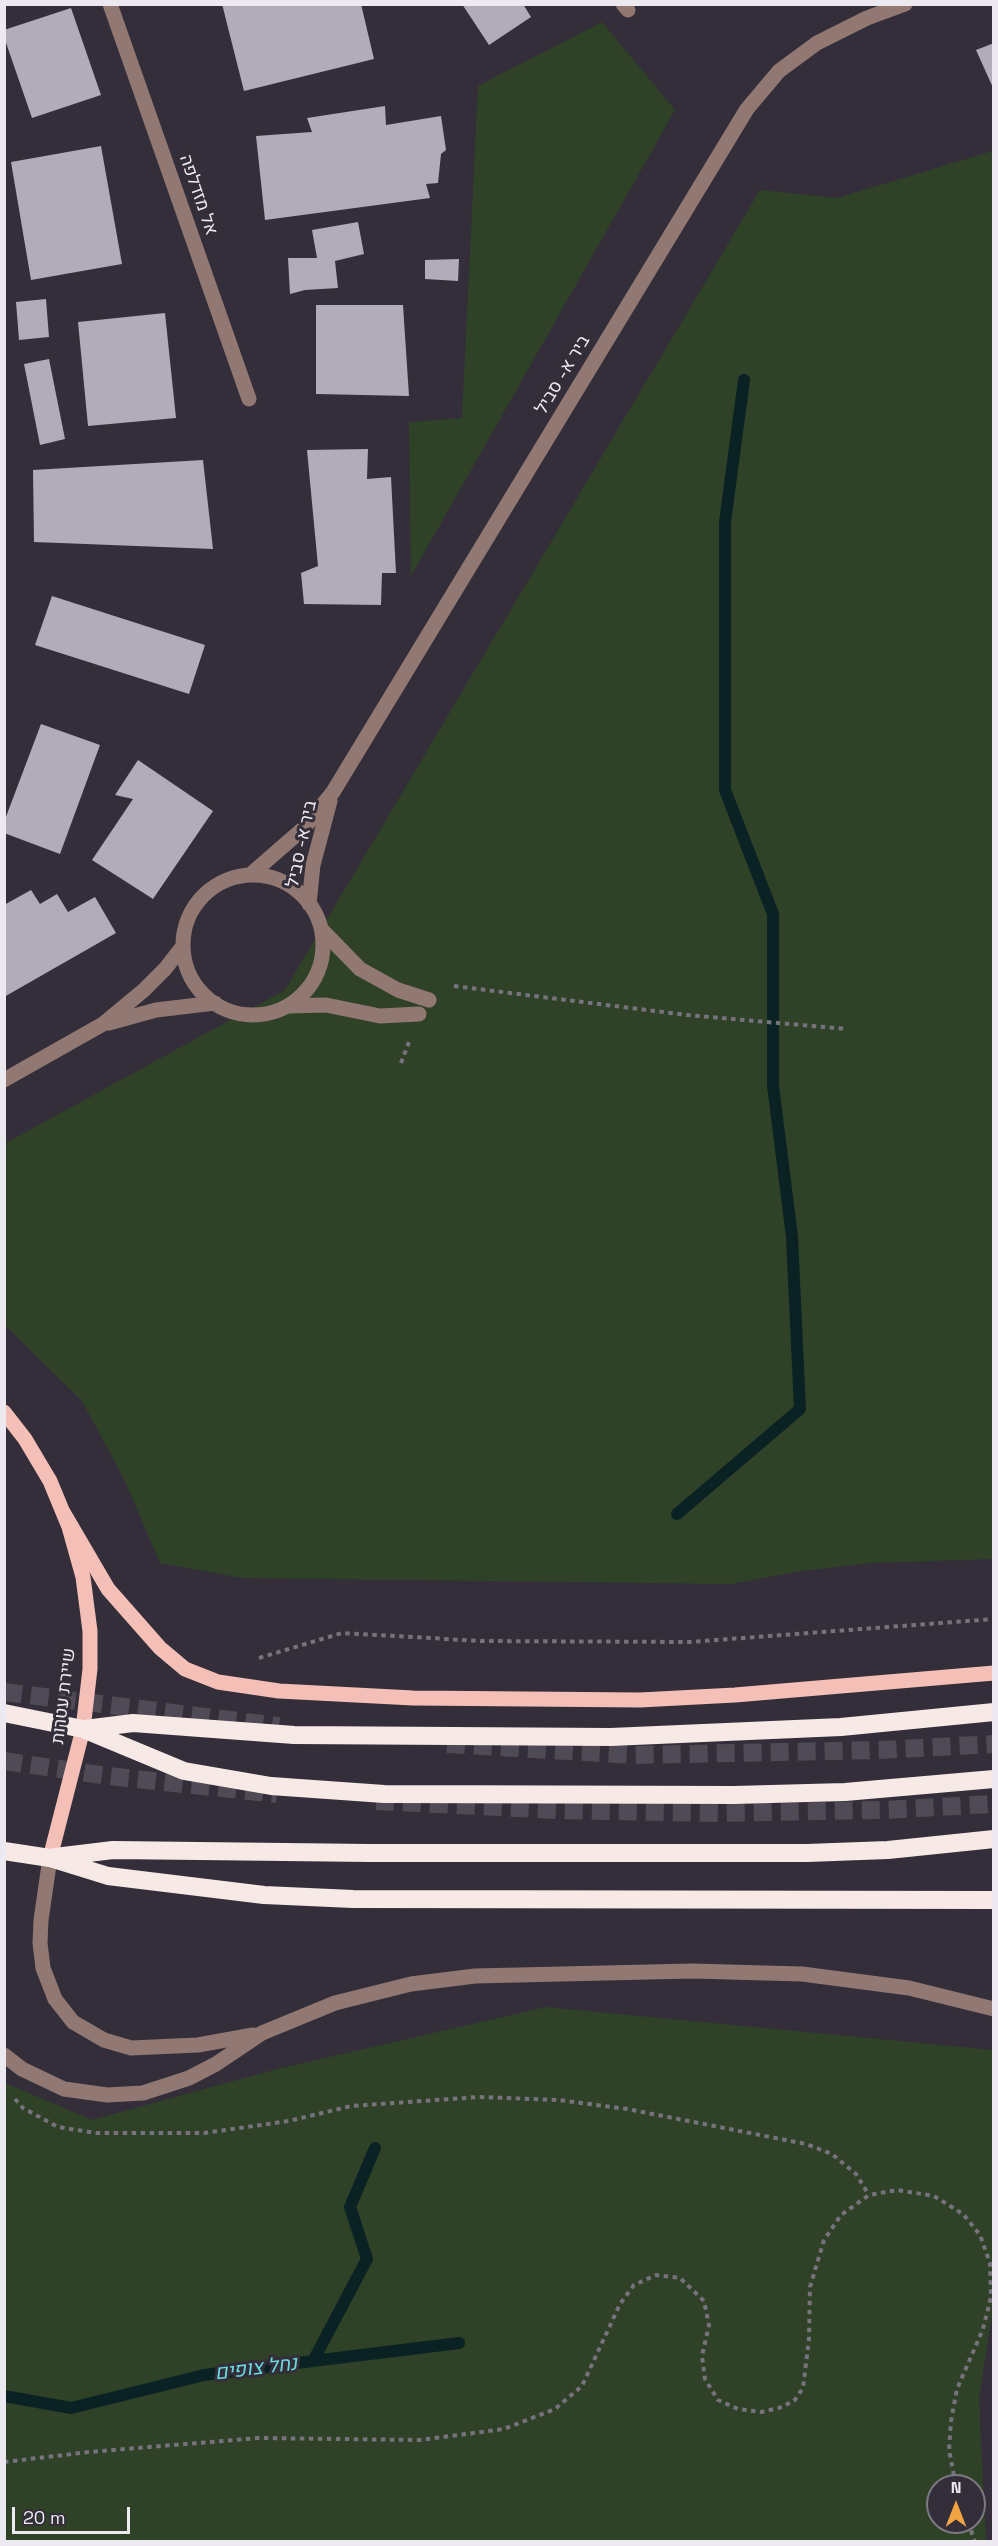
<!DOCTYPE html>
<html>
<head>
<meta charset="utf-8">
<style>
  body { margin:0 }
  #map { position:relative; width:998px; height:2546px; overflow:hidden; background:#332e39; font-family:"Space Grotesk",sans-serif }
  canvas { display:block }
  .frame { position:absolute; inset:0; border:6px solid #ece9f1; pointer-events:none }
  .north { position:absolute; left:926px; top:2474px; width:60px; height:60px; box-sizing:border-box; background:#332e39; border:2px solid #7d7983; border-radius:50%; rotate:0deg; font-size:16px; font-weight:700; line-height:24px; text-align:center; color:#ece9f1 }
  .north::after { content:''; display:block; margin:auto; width:21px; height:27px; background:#f3a442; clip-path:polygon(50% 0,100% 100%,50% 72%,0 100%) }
  .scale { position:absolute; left:12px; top:2507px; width:118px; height:27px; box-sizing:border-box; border:3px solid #ece9f1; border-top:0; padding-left:8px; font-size:18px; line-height:21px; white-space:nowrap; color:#ece9f1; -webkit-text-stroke:4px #332e39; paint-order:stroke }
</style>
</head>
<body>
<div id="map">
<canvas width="998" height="2546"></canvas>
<div class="frame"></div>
<div class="north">N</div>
<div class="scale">20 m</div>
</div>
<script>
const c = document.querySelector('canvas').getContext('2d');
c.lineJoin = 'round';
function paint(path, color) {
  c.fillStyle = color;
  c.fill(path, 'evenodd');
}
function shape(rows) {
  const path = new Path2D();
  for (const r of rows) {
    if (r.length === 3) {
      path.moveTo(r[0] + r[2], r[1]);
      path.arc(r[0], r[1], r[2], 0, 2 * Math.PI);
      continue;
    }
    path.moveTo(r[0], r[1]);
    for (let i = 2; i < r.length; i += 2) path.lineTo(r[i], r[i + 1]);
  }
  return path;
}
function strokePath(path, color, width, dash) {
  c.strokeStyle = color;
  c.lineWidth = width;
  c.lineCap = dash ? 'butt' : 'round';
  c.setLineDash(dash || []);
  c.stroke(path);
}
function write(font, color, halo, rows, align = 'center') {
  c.font = font + ' "Space Grotesk",Heebo,sans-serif';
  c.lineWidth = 6;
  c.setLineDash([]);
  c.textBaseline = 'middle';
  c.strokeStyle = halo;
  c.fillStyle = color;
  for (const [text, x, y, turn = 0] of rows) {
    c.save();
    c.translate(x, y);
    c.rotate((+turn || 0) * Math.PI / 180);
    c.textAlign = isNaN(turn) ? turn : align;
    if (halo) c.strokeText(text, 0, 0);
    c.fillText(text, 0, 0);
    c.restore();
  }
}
const green = shape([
  [602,22,675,110,411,576,409,422,462,418,478,86],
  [993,151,993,1559,871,1563,802,1571,731,1584,242,1578,160,1563,124,1479,82,1401,5,1325,4,1144,285,990,760,190,837,198],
  [546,2007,993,2050,993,2309,979,2398,986,2541,5,2541,5,2083,92,2120,277,2069],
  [938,2486,974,2486,974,2522,938,2522]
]);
const stream = shape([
  [677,1514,800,1409,792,1237,773,1086,773,914,725,790,725,522,744,380],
  [313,2361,459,2343],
  [4,2396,71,2408,204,2375,313,2361,367,2259,350,2207,375,2148]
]);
const building = shape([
  [222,4,361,4,374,59,244,91],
  [462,4,523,4,531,17,489,45],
  [71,8,101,95,32,118,4,37,4,30],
  [994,43,994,90,976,50],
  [385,106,386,125,441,116,446,150,441,154,438,183,426,184,430,198,265,220,256,136,312,132,307,118],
  [101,146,122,264,31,280,11,162],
  [358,222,364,254,335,261,338,288,305,290,290,294,288,258,317,258,312,230],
  [459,259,458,281,425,279,425,260],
  [46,299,49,337,19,340,16,302],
  [316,305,403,305,409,396,316,394],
  [165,313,176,418,88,426,78,322],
  [49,359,65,439,40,445,24,364],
  [368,449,367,479,391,477,396,573,382,573,381,605,304,604,301,573,318,566,307,450],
  [203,460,213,549,34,542,33,470],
  [52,596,205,645,189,694,35,645],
  [41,724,100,745,60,854,4,833,4,822],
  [138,760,213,811,153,899,92,860,133,799,115,795],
  [31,890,40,904,57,894,68,912,95,897,116,933,4,997,4,905]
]);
const highwayTunnel = shape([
  [4,1692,279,1726],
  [447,1744,635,1755,880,1750,994,1744],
  [4,1761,108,1776,277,1794],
  [376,1801,558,1810,718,1813,882,1810,994,1804]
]);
const path = shape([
  [454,986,687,1015,847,1029],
  [401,1063,409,1042],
  [259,1658,342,1633,481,1641,690,1642,994,1619],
  [15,2099,23,2108,58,2127,96,2133,204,2133,289,2121,351,2106,479,2097,559,2100,627,2109,806,2144,832,2154,856,2174,869,2195],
  [4,2462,89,2452,259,2438,420,2440,504,2429,555,2409,582,2386,620,2304,634,2285,656,2275,680,2278,704,2301,709,2325,702,2356,705,2379,718,2400,738,2409,761,2412,779,2408,794,2401,803,2388,809,2339,810,2287,824,2240,841,2215,869,2195,897,2190,934,2196,963,2214,980,2235,990,2263,991,2297,983,2329,957,2389,951,2421,949,2450,956,2486],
  [968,2522,975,2542]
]);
const minor = shape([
  [110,4,249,399],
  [623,4,628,10],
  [250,875,304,828,333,792,747,109,779,71,817,43,867,18,905,4],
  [253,945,70],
  [309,904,313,865,330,801],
  [322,930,360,969,398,990,429,1000],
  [288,1006,326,1005,380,1016,419,1014],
  [109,1023,156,1010,215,1003],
  [4,1080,103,1024,144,990,165,969,183,946],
  [50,1858,41,1920,40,1943,43,1968,55,1999,73,2022,104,2040,131,2048,198,2045,253,2035],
  [4,2055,22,2069,64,2089,107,2095,143,2093,189,2078,216,2064,262,2033,335,2003,411,1984,475,1976,692,1971,802,1974,909,1988,994,2009]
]);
const major = shape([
  [4,1412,25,1439,50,1481,69,1527,83,1577,90,1631,90,1669,83,1729,50,1858],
  [63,1512,108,1589,160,1648,185,1669,218,1682,279,1691,413,1698,640,1700,735,1695,994,1673]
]);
const highway = shape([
  [4,1713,83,1729,184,1771,271,1786,384,1794,734,1795,845,1792,994,1779],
  [85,1729,133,1723,294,1735,611,1737,841,1727,994,1712],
  [4,1851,50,1858,108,1876,264,1895,353,1899,994,1900],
  [55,1857,113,1850,370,1853,807,1853,888,1850,994,1839]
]);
const streetNames = [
  ["אל מזדלפה",198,195,71],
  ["ביר א- סביל",563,375,-59],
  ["ביר א- סביל",302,844,-78],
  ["שיירת עטרות",64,1696,-83]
];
const waterNames = [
  ["נחל צופים",256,2369,-7]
];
paint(green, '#2f4228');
strokePath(stream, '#0a2223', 12);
paint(building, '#b2abb9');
strokePath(highwayTunnel, '#4f4a55', 18, [18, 9]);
strokePath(path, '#77737c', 4, [4.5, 4.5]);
strokePath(minor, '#927873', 15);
strokePath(major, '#f4bfb6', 15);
strokePath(highway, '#f6e9e6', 18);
write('18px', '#ece9f1', '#332e39', streetNames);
write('italic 20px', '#6adce0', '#332e39', waterNames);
</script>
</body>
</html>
